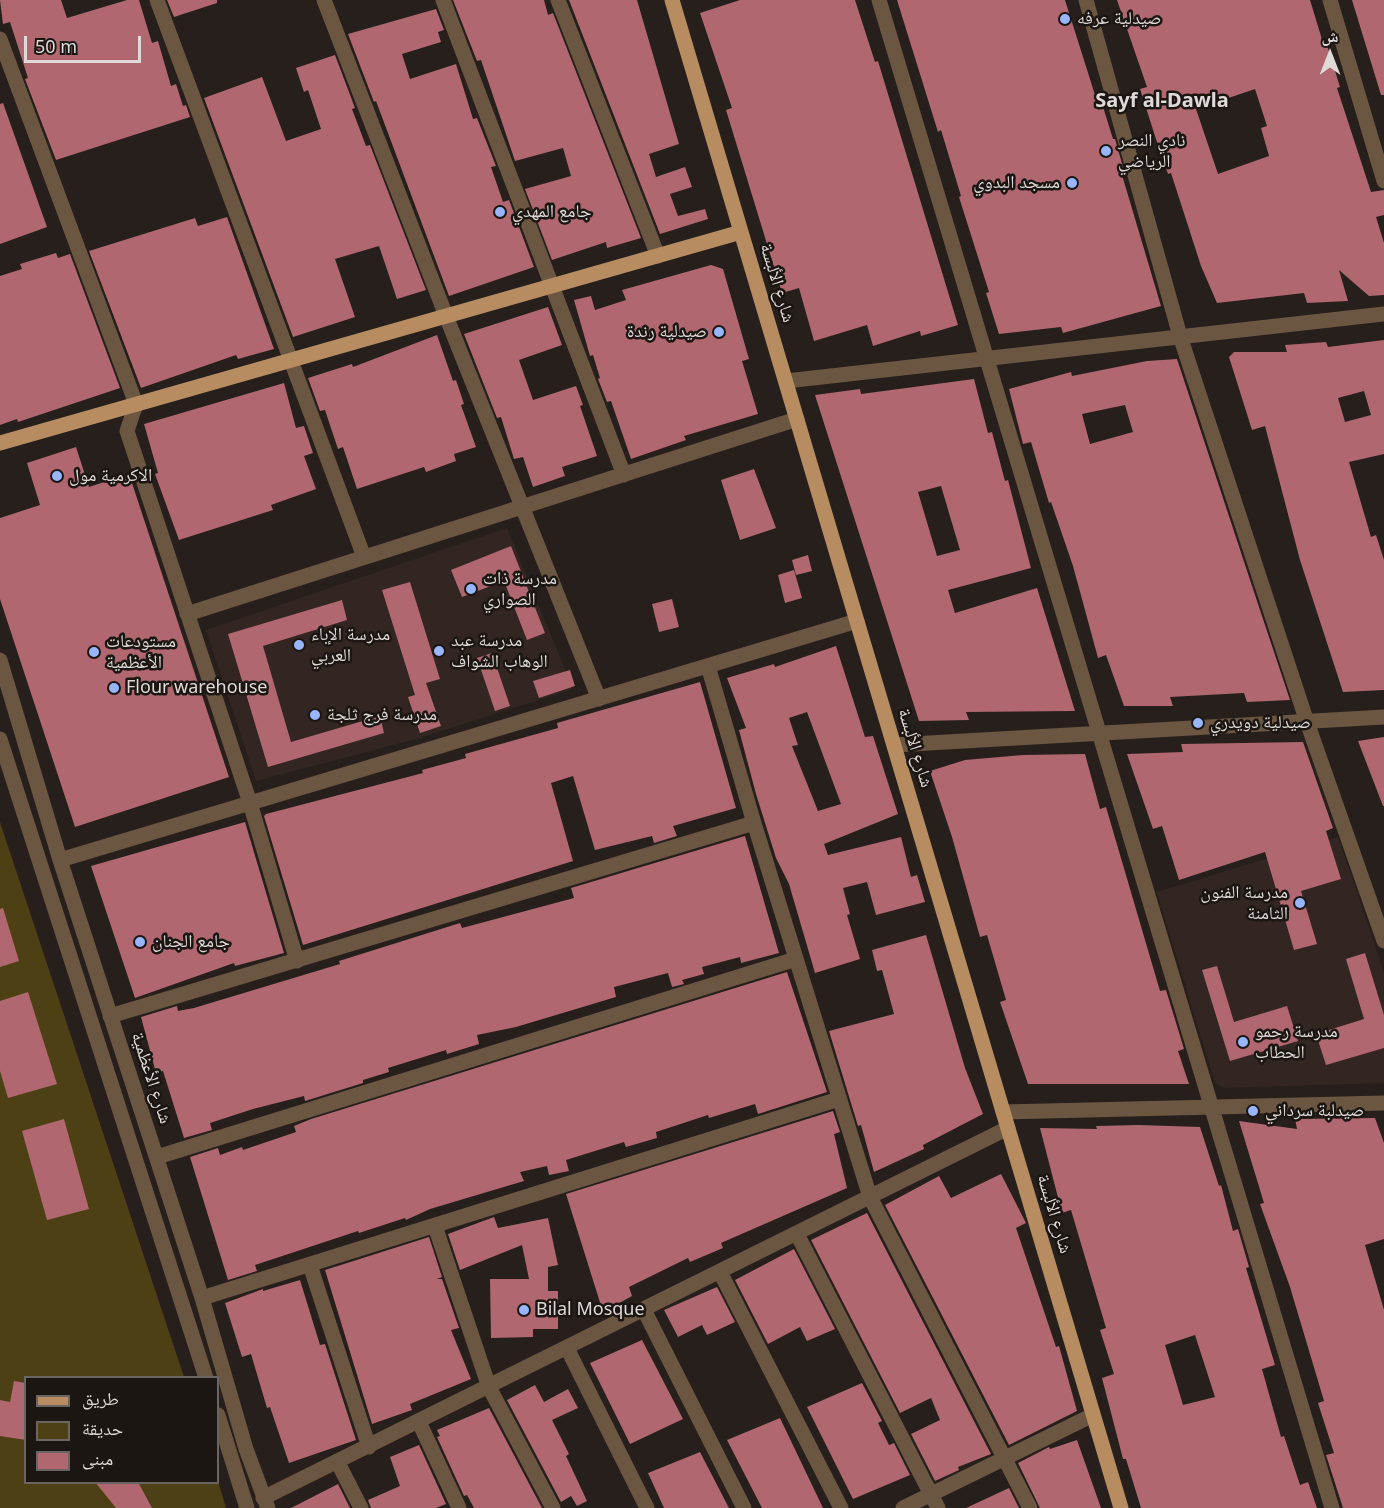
<!DOCTYPE html>
<html>
<head>
<meta charset="utf-8">
<style>
  body { margin:0 }
  #map { position:relative; width:1384px; height:1508px; overflow:hidden; background:#261f1c; font-family:"Noto Sans","Noto Naskh Arabic",sans-serif }
  canvas { display:block }
  .legend { position:absolute; left:24px; top:1376px; width:195px; height:108px; box-sizing:border-box; background:#1c1613; border:2px solid #6a6462; margin:0; padding:8px 10px; list-style:none; font-size:18px; color:#dfdad8 }
  .legend li { display:flex; align-items:center; gap:12px; height:30px }
  .legend b { width:30px; border:2px solid #6a6462 }
  .north { position:absolute; left:1300px; top:24px; width:60px; height:60px; -webkit-text-stroke:4px #1c1613; paint-order:stroke; rotate:0deg; font-size:16px; font-weight:700; line-height:24px; text-align:center; color:#dfdad8 }
  .north::after { content:''; display:block; margin:auto; width:21px; height:27px; background:#dfdad8; clip-path:polygon(50% 0,100% 100%,50% 72%,0 100%) }
  .scale { position:absolute; left:24px; top:36px; width:117px; height:27px; box-sizing:border-box; border:3px solid #dfdad8; border-top:0; padding-left:8px; font-size:18px; line-height:21px; white-space:nowrap; color:#dfdad8; -webkit-text-stroke:4px #1c1613; paint-order:stroke }
</style>
</head>
<body>
<div id="map">
<canvas width="1384" height="1508"></canvas>
<ul class="legend">
<li><b style="height:8px;background:#b68c60"></b>طريق</li>
<li><b style="height:16px;background:#4d4014"></b>حديقة</li>
<li><b style="height:16px;background:#b0676f"></b>مبنى</li>
</ul>
<div class="north">ش</div>
<div class="scale">50 m</div>
</div>
<script>
const c = document.querySelector('canvas').getContext('2d');
c.lineJoin = 'round';
function paint(path, color) {
  c.fillStyle = color;
  c.fill(path, 'evenodd');
}
function shape(rows) {
  const path = new Path2D();
  for (const r of rows) {
    path.moveTo(r[0], r[1]);
    for (let i = 2; i < r.length; i += 2) path.lineTo(r[i], r[i + 1]);
  }
  return path;
}
function strokePath(path, color, width, dash) {
  c.strokeStyle = color;
  c.lineWidth = width;
  c.lineCap = dash ? 'butt' : 'round';
  c.setLineDash(dash || []);
  c.stroke(path);
}
function write(font, color, halo, rows, align = 'center') {
  c.font = font + ' "Noto Sans","Noto Naskh Arabic",sans-serif';
  c.lineWidth = 5;
  c.setLineDash([]);
  c.textBaseline = 'middle';
  c.strokeStyle = halo;
  c.fillStyle = color;
  for (const [text, x, y, turn = 0] of rows) {
    c.save();
    c.translate(x, y);
    c.rotate((+turn || 0) * Math.PI / 180);
    c.textAlign = isNaN(turn) ? turn : align;
    if (halo) c.strokeText(text, 0, 0);
    c.fillText(text, 0, 0);
    c.restore();
  }
}
const built = shape([
  [507,528,573,689,416,739,256,781,206,630],
  [1338,837,1384,972,1384,1083,1224,1088,1215,1083,1157,892]
]);
const green = shape([
  [0,822,184,1377,26,1378,26,1482,218,1481,226,1508,0,1508]
]);
const building = shape([
  [0,0,61,0,67,18,127,0,139,0,152,43,158,41,171,86,176,84,183,106,186,105,190,117,56,160,25,79,28,78,10,22,3,24],
  [167,0,217,0,217,3,174,17],
  [453,0,544,0,548,15,553,13,641,238,607,248,606,242,552,260,525,189,571,176,563,148,515,161,481,60,477,61],
  [569,0,637,0,679,144,649,154,656,177,685,167,692,187,670,194,678,216,705,209,708,219,660,234],
  [740,0,855,0,875,62,878,61,958,325,921,336,920,331,873,346,867,325,814,341,799,288,782,293,726,110,732,108,700,13],
  [897,0,1065,0,1095,95,1099,94,1113,139,1115,139,1125,174,1122,175,1161,306,1063,333,1061,327,999,334,986,293,989,292,959,197,961,196,941,130,938,132],
  [1117,0,1310,0,1324,46,1327,45,1340,87,1337,88,1371,192,1384,190,1384,215,1376,217,1384,243,1384,295,1369,296,1339,270,1348,301,1307,303,1304,293,1217,303,1201,266,1171,173,1168,174,1155,136,1140,89,1147,87],
  [1255,89,1267,126,1261,128,1269,156,1218,174,1196,109],
  [1352,0,1384,0,1384,95,1381,95],
  [436,9,444,30,438,32,441,42,402,54,410,79,456,64,473,119,477,118,496,166,491,167,503,202,509,200,534,267,449,296,376,101,374,102,348,34],
  [335,55,355,108,352,109,366,146,370,145,426,290,397,299,379,246,335,259,355,317,293,337,204,98,262,77,286,141,321,129,308,90,304,92,296,68],
  [3,103,47,227,0,244,0,104],
  [227,217,274,349,238,359,236,355,141,388,89,251,195,218,198,226],
  [56,253,58,258,70,254,120,388,18,422,17,419,0,425,0,276,22,269,20,264],
  [711,265,723,269,749,359,742,361,758,414,684,436,686,440,631,459,611,401,607,402,605,397,598,379,600,378,593,355,590,356,574,300,591,296,595,310,626,300,622,290],
  [548,307,562,345,519,360,533,400,576,386,583,405,580,406,597,456,562,467,565,476,533,487,523,457,514,459,501,417,497,418,464,334],
  [437,335,453,381,456,380,464,404,461,405,476,447,454,454,456,461,426,472,424,467,357,489,343,447,338,449,325,410,320,411,308,378,352,364,353,367],
  [1384,340,1384,454,1349,462,1371,537,1376,535,1384,560,1384,690,1343,692,1300,560,1265,426,1252,430,1229,357,1234,352,1287,352,1285,345,1326,342,1328,347],
  [1364,391,1371,415,1345,422,1338,398],
  [1177,359,1258,604,1290,700,1247,702,1244,693,1170,697,1173,706,1124,706,1106,655,1098,658,1073,566,1051,502,1049,503,1031,442,1023,444,1009,389,1071,372,1072,376,1147,361],
  [1125,405,1133,432,1090,444,1082,414],
  [974,379,988,433,992,432,1005,481,1008,480,1031,568,948,590,955,613,1037,588,1075,711,966,712,969,720,919,721,815,395,860,389,861,394],
  [941,486,960,550,937,556,918,492],
  [284,383,296,428,304,426,313,453,304,456,316,489,271,505,273,510,179,540,155,474,158,473,144,424],
  [76,447,89,487,129,474,229,777,75,827,0,599,0,518,40,505,27,463],
  [754,469,776,528,740,540,721,480],
  [511,546,545,633,527,640,504,581,462,597,451,570],
  [808,555,812,571,796,575,792,560],
  [794,570,802,598,785,603,778,575],
  [410,582,440,679,426,683,441,726,420,733,408,697,415,695,382,590],
  [672,599,679,627,659,632,652,604],
  [342,600,347,620,263,646,291,742,380,716,384,733,268,767,228,634],
  [836,646,865,737,873,736,898,814,824,844,828,855,901,837,911,877,917,875,925,902,876,915,867,882,843,888,850,914,847,915,860,959,815,973,789,884,776,858,756,794,739,730,746,728,727,678,774,664,775,667],
  [807,712,841,804,818,811,792,746,798,745,789,718],
  [492,653,510,706,495,711,477,658],
  [570,670,575,686,539,698,533,681],
  [700,682,736,808,673,826,677,836,654,843,652,836,595,850,573,776,551,783,573,861,303,945,264,816,266,814,423,773,422,770,466,758,465,754,558,728,557,723],
  [1384,737,1384,806,1383,806,1358,741],
  [1303,742,1333,828,1326,831,1341,879,1301,891,1317,944,1294,950,1265,852,1179,880,1162,826,1153,829,1127,754,1183,752,1181,744],
  [1085,754,1100,809,1106,807,1160,991,1166,990,1184,1049,1178,1051,1189,1084,1028,1084,1000,1002,1006,1000,987,935,980,937,952,837,930,771,965,760,1023,755],
  [245,822,284,953,235,966,234,963,135,998,91,866],
  [745,836,779,953,741,963,740,957,702,967,704,974,682,980,684,984,672,987,668,973,614,987,616,997,516,1027,477,1035,479,1044,447,1054,446,1050,388,1068,389,1072,363,1080,363,1083,305,1101,304,1096,253,1109,210,1123,212,1130,184,1138,163,1071,156,1073,141,1017,177,1006,178,1011,194,1008,340,964,339,961,460,923,462,928,574,898,571,888],
  [3,908,19,961,0,967,0,909],
  [926,935,965,1068,983,1114,923,1145,924,1149,874,1172,861,1125,858,1126,829,1031,894,1014,882,970,877,971,872,950],
  [1365,953,1384,1015,1384,1048,1326,1065,1316,1034,1364,1019,1346,959],
  [1217,966,1234,1022,1287,1006,1298,1041,1230,1061,1202,970],
  [787,972,827,1092,758,1114,755,1104,709,1118,708,1115,656,1132,657,1138,626,1147,624,1142,566,1160,569,1171,549,1175,547,1166,520,1172,524,1181,430,1209,406,1220,405,1218,359,1233,358,1231,255,1265,257,1271,228,1280,190,1157,218,1148,220,1155,242,1147,243,1150,296,1132,294,1126,311,1119],
  [28,992,57,1084,8,1098,0,1071,0,1001],
  [833,1111,840,1132,834,1134,847,1188,721,1243,723,1248,690,1262,688,1258,629,1287,632,1296,603,1312,566,1194],
  [1375,1118,1384,1143,1384,1239,1365,1245,1384,1310,1384,1508,1343,1508,1326,1455,1334,1453,1318,1403,1324,1401,1290,1287,1260,1204,1264,1203,1239,1121,1297,1129,1295,1119],
  [64,1119,89,1209,47,1220,22,1131],
  [1139,1125,1200,1127,1219,1186,1221,1185,1233,1231,1238,1229,1249,1267,1246,1268,1275,1365,1262,1369,1281,1437,1284,1436,1300,1485,1308,1482,1317,1508,1141,1508,1126,1459,1123,1459,1102,1378,1114,1374,1100,1330,1106,1328,1071,1210,1062,1213,1040,1128,1097,1129,1096,1126],
  [1195,1335,1215,1397,1183,1405,1165,1345],
  [1001,1174,1026,1223,1016,1228,1056,1347,1059,1346,1077,1411,1009,1445,885,1205,939,1176,951,1198],
  [867,1213,991,1454,958,1467,959,1470,935,1481,911,1434,940,1420,931,1398,900,1413,811,1240],
  [494,1217,498,1228,548,1218,558,1265,548,1267,548,1291,558,1291,558,1329,533,1329,533,1337,491,1338,490,1279,529,1279,522,1245,460,1270,448,1234],
  [429,1237,442,1277,437,1279,442,1279,459,1328,451,1330,471,1379,410,1404,412,1410,372,1424,325,1270],
  [794,1249,835,1329,807,1341,800,1327,768,1344,735,1280],
  [300,1280,320,1345,325,1344,356,1440,289,1463,270,1407,267,1408,251,1354,242,1357,225,1303,263,1289,263,1291],
  [717,1287,735,1322,707,1335,702,1325,678,1337,664,1310],
  [642,1340,683,1419,630,1444,590,1363],
  [14,1381,26,1383,26,1440,0,1436,0,1400,10,1402],
  [862,1383,882,1421,878,1423,889,1445,894,1443,910,1475,853,1499,807,1407],
  [535,1385,544,1402,568,1389,578,1408,552,1420,569,1454,566,1456,587,1501,577,1506,571,1496,561,1502,507,1400],
  [489,1408,542,1508,474,1508,467,1495,464,1496,437,1437,440,1436,437,1430],
  [780,1418,823,1508,762,1508,727,1440],
  [1077,1440,1101,1508,1040,1508,1018,1463,1049,1447,1050,1449],
  [419,1445,446,1504,436,1508,371,1508,368,1500,400,1486,390,1457],
  [700,1452,729,1508,664,1508,648,1473],
  [95,1482,138,1482,152,1508,116,1508],
  [338,1484,350,1508,291,1508],
  [1009,1488,1019,1508,966,1508]
]);
const minor = shape([
  [157,0,364,557],
  [324,0,446,316,599,699],
  [443,0,624,475],
  [558,0,658,256],
  [879,0,1332,1508],
  [1086,0,1180,336,1307,722,1384,941],
  [1330,0,1384,181],
  [0,39,136,404,127,431,250,803,297,961],
  [786,381,1384,314],
  [187,614,797,419],
  [0,660,60,860,202,1298,246,1449,268,1508],
  [708,666,754,823,870,1197,1030,1508],
  [0,739,206,1378],
  [894,745,1384,717],
  [60,860,857,621],
  [110,1016,754,823],
  [1003,1112,1384,1103],
  [157,1157,796,959],
  [435,1226,489,1387,553,1508],
  [797,1234,938,1508],
  [310,1265,369,1447],
  [720,1272,841,1508],
  [202,1298,839,1099],
  [644,1310,744,1508],
  [567,1348,647,1508],
  [218,1415,247,1508],
  [419,1422,459,1508],
  [337,1461,361,1508],
  [263,1498,1008,1128],
  [903,1508,1093,1415]
]);
const major = shape([
  [672,0,1121,1508],
  [0,443,741,232]
]);
const markers = [
  [1065,19,6,"#98b6fd"],
  [1106,151,6,"#98b6fd"],
  [1072,183,6,"#98b6fd"],
  [500,212,6,"#98b6fd"],
  [719,332,6,"#98b6fd"],
  [57,476,6,"#98b6fd"],
  [471,589,6,"#98b6fd"],
  [299,645,6,"#98b6fd"],
  [439,651,6,"#98b6fd"],
  [94,652,6,"#98b6fd"],
  [114,688,6,"#98b6fd"],
  [315,715,6,"#98b6fd"],
  [1198,723,6,"#98b6fd"],
  [1300,903,6,"#98b6fd"],
  [140,942,6,"#98b6fd"],
  [1243,1042,6,"#98b6fd"],
  [1253,1111,6,"#98b6fd"],
  [524,1310,6,"#98b6fd"]
];
const poiNames = [
  ["صيدلية عرفه",1077,19],
  ["نادي النصر",1118,141],
  ["الرياضي",1118,162],
  ["مسجد البدوي",1060,183,"right"],
  ["جامع المهدي",512,212],
  ["صيدلية رندة",707,332,"right"],
  ["الاكرمية مول",69,476],
  ["مدرسة ذات",483,579],
  ["الصواري",483,600],
  ["مدرسة الإباء",311,635],
  ["العربي",311,656],
  ["مدرسة عبد",451,641],
  ["الوهاب الشواف",451,662],
  ["مستودعات",106,642],
  ["الأعظمية",106,663],
  ["Flour warehouse",126,688],
  ["مدرسة فرج ثلجة",327,715],
  ["صيدلية دويدري",1210,723],
  ["مدرسة الفنون",1288,893,"right"],
  ["الثامنة",1288,914,"right"],
  ["جامع الجنان",152,942],
  ["مدرسة رحمو",1255,1032],
  ["الحطاب",1255,1053],
  ["صيدلبة سرداني",1265,1111],
  ["Bilal Mosque",536,1310]
];
const streetNames = [
  ["شارع الألبسة",777,283,73],
  ["شارع الألبسة",915,748,73],
  ["شارع الأعظمية",151,1078,72],
  ["شارع الألبسة",1054,1214,73]
];
const neighbourhoodNames = [
  ["Sayf al-Dawla",1162,101]
];
paint(built, '#332622');
paint(green, '#4d4014');
paint(building, '#b0676f');
strokePath(minor, '#6b5642', 15);
strokePath(major, '#b68c60', 15);
for (const [x, y, r, color] of markers) {
  const dot = new Path2D();
  dot.arc(x, y, r, 0, 2 * Math.PI);
  c.fillStyle = color;
  c.fill(dot);
  strokePath(dot, '#1c1613', 2);
}
write('18px', '#dfdad8', '#1c1613', poiNames, 'left');
write('18px', '#dfdad8', '#1c1613', streetNames);
write('bold 20px', '#dfdad8', '#1c1613', neighbourhoodNames);
</script>
</body>
</html>
